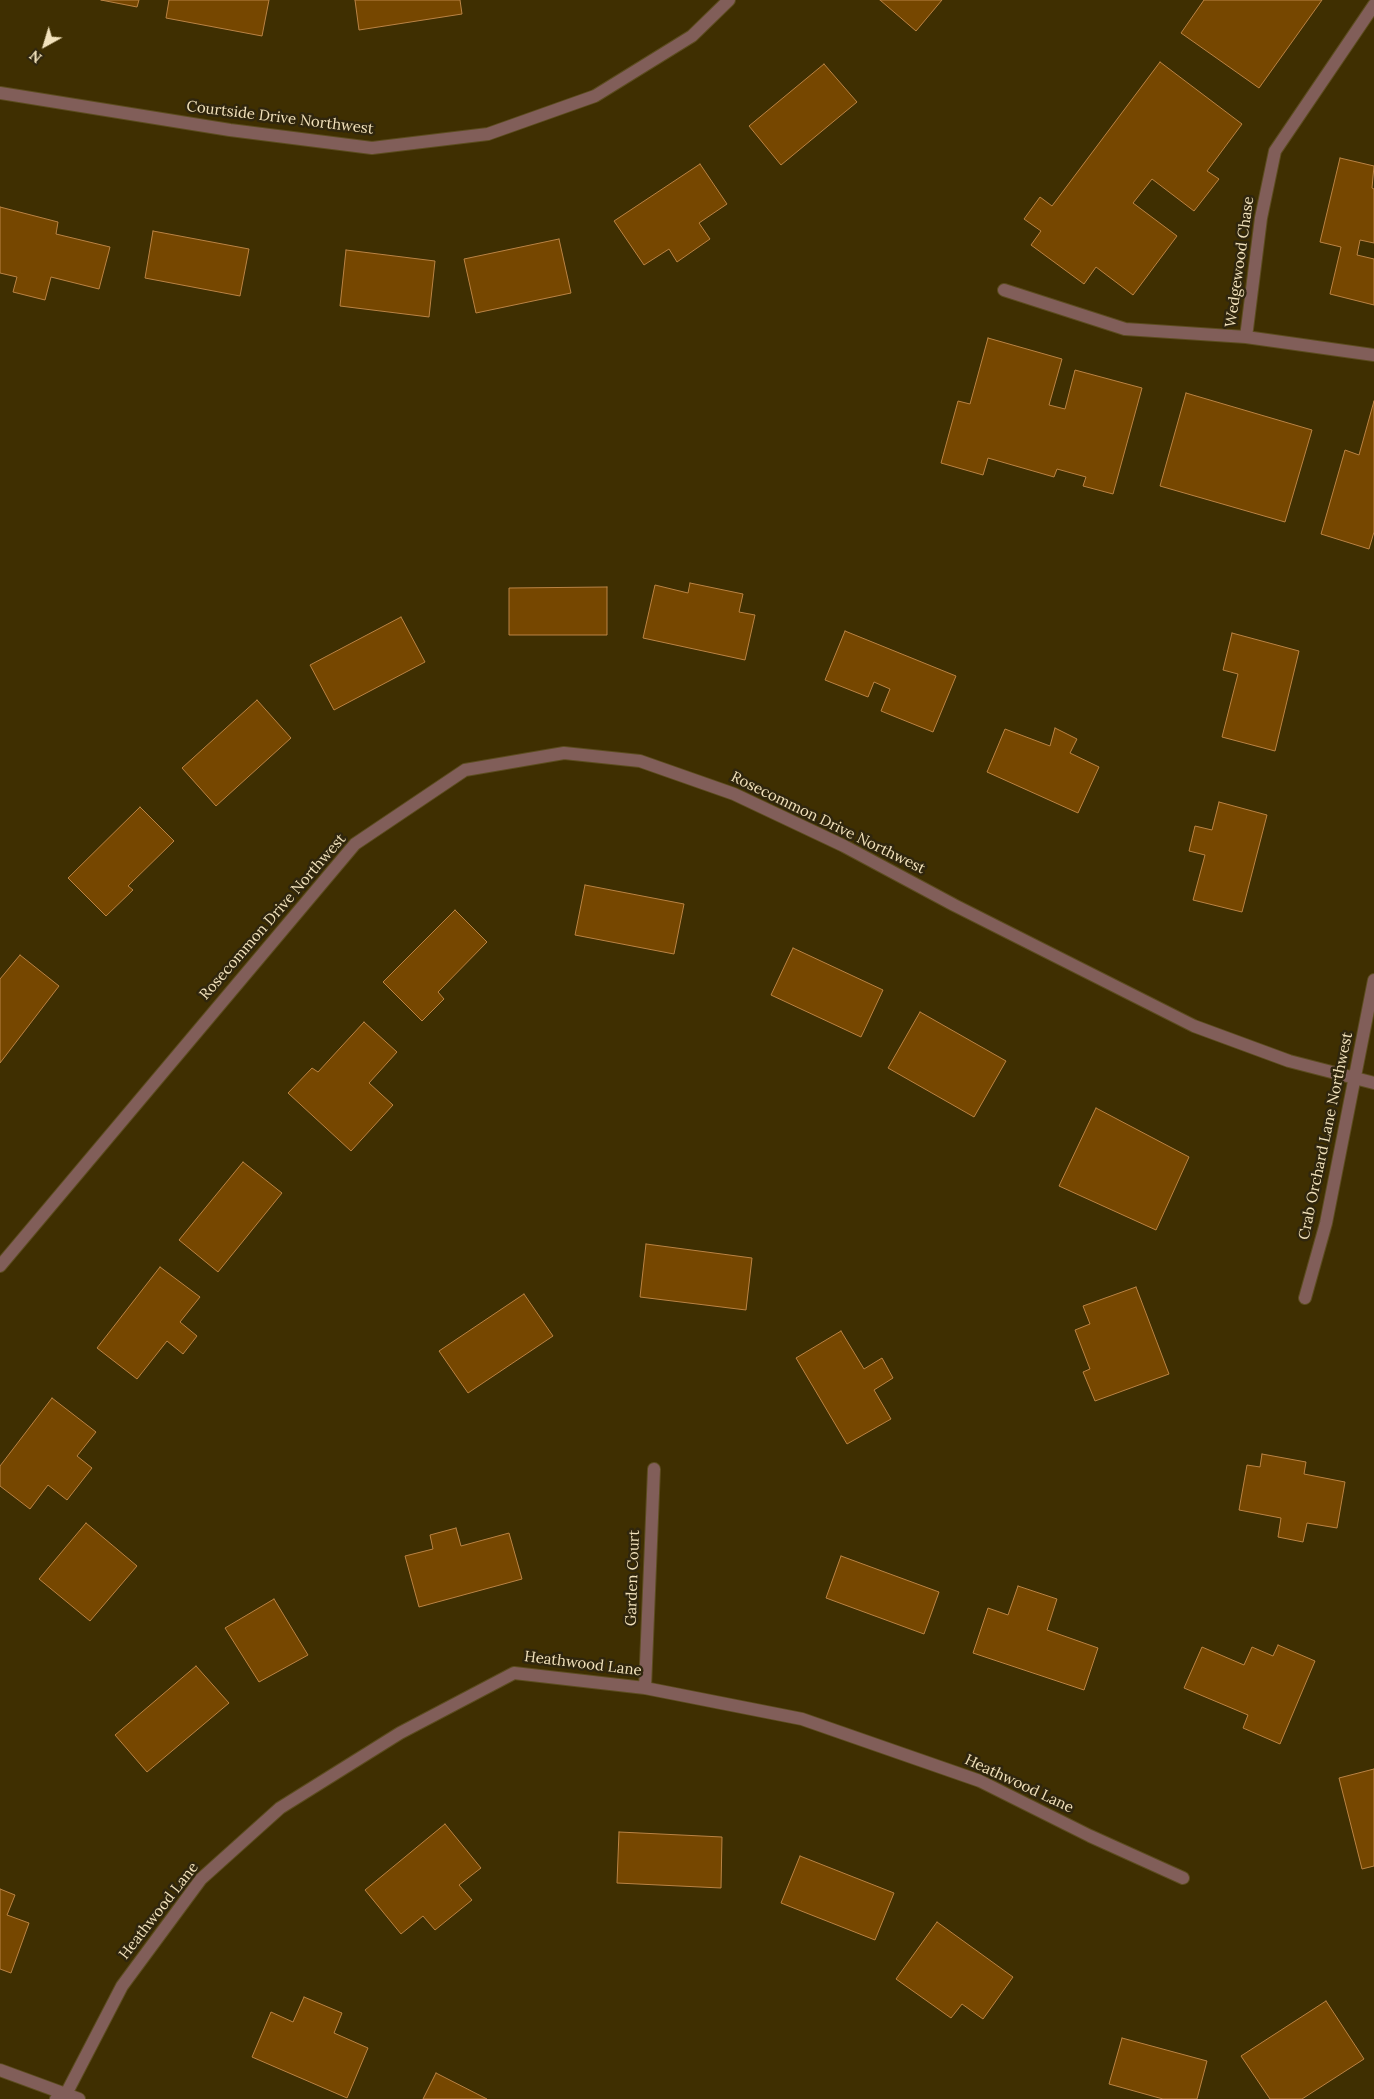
<!DOCTYPE html>
<html>
<head>
<meta charset="utf-8">
<style>
  body { margin:0 }
  #map { position:relative; width:1374px; height:2099px; overflow:hidden; background:#3f2f01; font-family:Lora,serif }
  canvas { display:block }
  .north { position:absolute; left:20px; top:20px; width:50px; height:50px; -webkit-text-stroke:4px #30260d; paint-order:stroke; rotate:219deg; font-size:14px; font-weight:700; line-height:20px; text-align:center; color:#f2e2bc }
  .north::after { content:''; display:block; margin:auto; width:18px; height:22px; background:#f2e2bc; clip-path:polygon(50% 0,100% 100%,50% 72%,0 100%) }
</style>
</head>
<body>
<div id="map">
<canvas width="1374" height="2099"></canvas>
<div class="north">N</div>
</div>
<script>
const c = document.querySelector('canvas').getContext('2d');
c.lineJoin = 'round';
function paint(path, color) {
  c.fillStyle = color;
  c.fill(path, 'evenodd');
}
function shape(rows) {
  const path = new Path2D();
  for (const r of rows) {
    path.moveTo(r[0], r[1]);
    for (let i = 2; i < r.length; i += 2) path.lineTo(r[i], r[i + 1]);
  }
  return path;
}
function strokePath(path, color, width, dash) {
  c.strokeStyle = color;
  c.lineWidth = width;
  c.lineCap = dash ? 'butt' : 'round';
  c.setLineDash(dash || []);
  c.stroke(path);
}
function write(font, color, halo, rows, align = 'center') {
  c.font = font + ' Lora,serif';
  c.lineWidth = 5;
  c.setLineDash([]);
  c.textBaseline = 'middle';
  c.strokeStyle = halo;
  c.fillStyle = color;
  for (const [text, x, y, turn = 0] of rows) {
    c.save();
    c.translate(x, y);
    c.rotate((+turn || 0) * Math.PI / 180);
    c.textAlign = isNaN(turn) ? turn : align;
    if (halo) c.strokeText(text, 0, 0);
    c.fillText(text, 0, 0);
    c.restore();
  }
}
const building = shape([
  [101,0,139,0,137,7,101,0],
  [169,0,269,0,262,36,166,18,169,0],
  [355,0,460,0,462,14,359,30,355,0],
  [880,0,942,0,916,31,880,0],
  [1204,0,1322,0,1259,88,1181,33,1204,0],
  [1160,62,1242,124,1207,171,1219,179,1194,211,1152,179,1133,203,1177,236,1133,295,1096,267,1084,284,1031,245,1041,231,1024,219,1040,197,1052,206,1160,62],
  [824,64,857,102,781,165,749,126,824,64],
  [1340,158,1374,166,1372,188,1374,189,1374,243,1360,240,1357,255,1374,259,1374,305,1330,294,1341,247,1320,242,1340,158],
  [700,164,727,204,699,223,710,239,677,262,669,249,644,265,614,221,700,164],
  [0,207,58,222,56,234,110,247,99,289,51,277,45,300,13,292,17,277,0,273,0,207],
  [153,231,249,249,240,296,145,278,153,231],
  [559,239,571,293,476,313,464,259,559,239],
  [346,250,435,261,429,317,340,306,346,250],
  [988,338,1062,359,1049,405,1065,409,1075,370,1142,388,1113,494,1083,486,1086,477,1057,469,1054,477,988,458,983,475,941,463,958,401,970,404,988,338],
  [1186,393,1312,430,1285,522,1160,486,1186,393],
  [1374,401,1374,532,1369,549,1321,534,1345,450,1359,455,1374,401],
  [690,583,743,594,739,612,755,615,745,660,643,638,655,585,688,593,690,583],
  [607,587,607,635,509,635,509,588,607,587],
  [401,617,425,662,334,710,310,665,401,617],
  [845,631,956,676,933,732,881,711,890,689,874,682,868,697,825,680,845,631],
  [1232,633,1299,651,1275,751,1222,737,1238,674,1223,670,1232,633],
  [257,700,291,738,216,806,182,768,257,700],
  [1055,728,1077,739,1070,753,1099,767,1078,813,987,772,1005,729,1050,746,1055,728],
  [1219,802,1267,815,1242,912,1193,900,1205,855,1189,851,1195,826,1212,830,1219,802],
  [140,807,174,841,128,886,133,890,106,916,68,878,140,807],
  [585,885,684,904,674,954,575,935,585,885],
  [455,910,487,942,438,992,444,999,422,1021,383,982,455,910],
  [793,948,883,990,861,1037,771,995,793,948],
  [20,955,59,986,0,1063,0,979,20,955],
  [920,1012,1006,1061,974,1117,888,1068,920,1012],
  [364,1022,397,1052,369,1083,393,1105,351,1151,288,1093,312,1068,318,1072,364,1022],
  [1096,1108,1189,1157,1156,1230,1059,1186,1096,1108],
  [243,1162,282,1193,218,1272,179,1240,243,1162],
  [646,1244,752,1258,746,1310,640,1297,646,1244],
  [160,1267,200,1297,180,1322,197,1336,183,1354,167,1341,137,1379,97,1348,160,1267],
  [1136,1287,1169,1374,1095,1401,1083,1372,1090,1369,1075,1330,1090,1324,1083,1306,1136,1287],
  [524,1294,553,1336,468,1393,439,1351,524,1294],
  [841,1331,864,1369,882,1358,893,1378,874,1390,891,1419,847,1444,796,1358,841,1331],
  [52,1398,96,1432,77,1456,92,1468,67,1500,48,1485,30,1509,0,1486,0,1466,52,1398],
  [1262,1454,1306,1462,1304,1474,1345,1482,1337,1528,1307,1523,1303,1542,1278,1537,1281,1518,1239,1510,1247,1465,1260,1467,1262,1454],
  [86,1523,137,1566,90,1621,39,1579,86,1523],
  [456,1528,461,1546,509,1533,522,1579,419,1607,405,1556,433,1549,430,1535,456,1528],
  [841,1556,939,1592,924,1634,826,1598,841,1556],
  [1018,1586,1057,1599,1047,1630,1098,1648,1084,1690,973,1653,988,1608,1008,1615,1018,1586],
  [274,1599,308,1655,259,1682,225,1628,274,1599],
  [1278,1645,1315,1661,1280,1744,1243,1728,1248,1715,1184,1688,1202,1647,1244,1665,1252,1647,1273,1656,1278,1645],
  [196,1666,229,1703,147,1772,115,1735,196,1666],
  [1374,1769,1374,1866,1362,1869,1339,1778,1374,1769],
  [445,1824,481,1868,459,1885,472,1900,435,1930,423,1916,401,1934,365,1890,445,1824],
  [619,1832,722,1837,721,1888,617,1883,619,1832],
  [800,1856,894,1893,875,1940,781,1903,800,1856],
  [0,1889,15,1895,7,1915,29,1923,11,1973,0,1969,0,1889],
  [937,1922,1013,1977,983,2019,962,2004,951,2018,896,1979,937,1922],
  [304,1997,342,2013,334,2033,368,2048,347,2098,252,2057,271,2012,293,2022,304,1997],
  [1326,2001,1364,2059,1302,2099,1270,2099,1241,2056,1326,2001],
  [1122,2038,1207,2061,1197,2099,1163,2099,1109,2084,1122,2038],
  [436,2073,487,2099,423,2099,436,2073]
]);
const street = shape([
  [0,93,230,130,372,148,488,134,595,96,692,36,729,0],
  [1004,290,1125,329,1246,337,1374,355],
  [1246,337,1261,218,1275,151,1374,5],
  [0,1266,355,844,465,770,564,753,640,761,734,794,844,846,954,905,1194,1026,1289,1061,1374,1083],
  [1305,1298,1326,1223,1374,980],
  [645,1688,654,1469],
  [0,2070,79,2099],
  [56,2099,66,2094,122,1986,201,1879,280,1808,400,1733,514,1673,645,1688,802,1719,980,1781,1090,1836,1183,1878]
]);
const streetNames = [
  ["Courtside Drive Northwest",280,118,7],
  ["Wedgewood Chase",1240,262,-82],
  ["Rosecommon Drive Northwest",828,823,26],
  ["Rosecommon Drive Northwest",273,917,-49],
  ["Crab Orchard Lane Northwest",1326,1136,-78],
  ["Garden Court",633,1578,-88],
  ["Heathwood Lane",583,1664,7],
  ["Heathwood Lane",1019,1784,25],
  ["Heathwood Lane",159,1911,-52]
];
paint(building, '#764700');
strokePath(building, '#ba8344', 1);
strokePath(street, '#5c4c1f', 14);
strokePath(street, '#815e59', 12);
write('15px', '#f2e2bc', '#30260d', streetNames);
</script>
</body>
</html>
